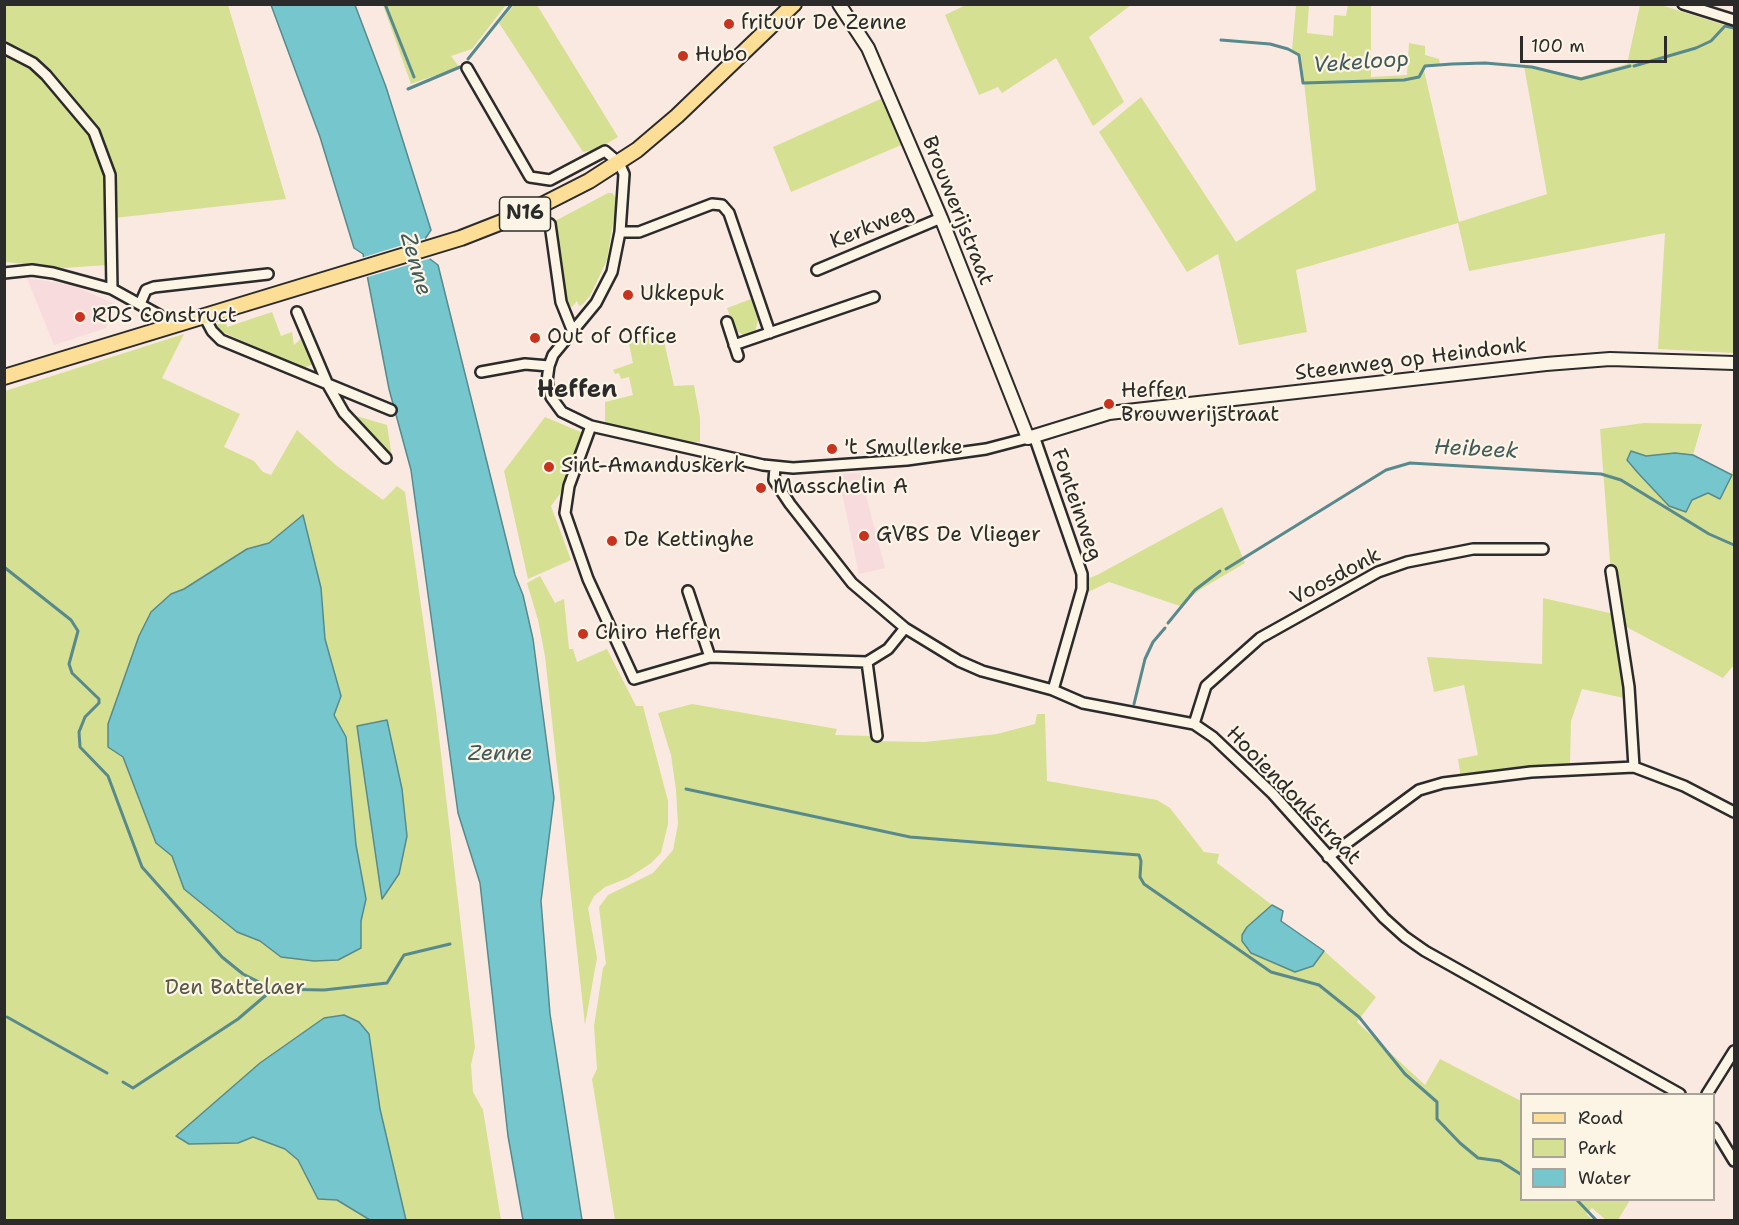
<!DOCTYPE html>
<html>
<head>
<meta charset="utf-8">
<style>
  body { margin:0 }
  #map { position:relative; width:1739px; height:1225px; overflow:hidden; background:#fae9e1; font-family:"Shantell Sans",sans-serif }
  canvas { display:block }
  .frame { position:absolute; inset:0; border:6px solid #2b2b2b; pointer-events:none }
  .legend { position:absolute; left:1520px; top:1093px; width:195px; height:108px; box-sizing:border-box; background:#fcf5e5; border:2px solid #a8a49b; margin:0; padding:8px 10px; list-style:none; font-size:18px; color:#2b2b2b }
  .legend li { display:flex; align-items:center; gap:12px; height:30px }
  .legend b { width:30px; border:2px solid #a8a49b }
  .scale { position:absolute; left:1520px; top:36px; width:147px; height:27px; box-sizing:border-box; border:3px solid #2b2b2b; border-top:0; padding-left:8px; font-size:18px; line-height:21px; white-space:nowrap; color:#2b2b2b; -webkit-text-stroke:4px #fcf5e5; paint-order:stroke }
</style>
</head>
<body>
<div id="map">
<canvas width="1739" height="1225"></canvas>
<div class="frame"></div>
<ul class="legend">
<li><b style="height:8px;background:#fcde96"></b>Road</li>
<li><b style="height:16px;background:#d5e093"></b>Park</li>
<li><b style="height:16px;background:#76c7cd"></b>Water</li>
</ul>
<div class="scale">100 m</div>
</div>
<script>
const c = document.querySelector('canvas').getContext('2d');
c.lineJoin = 'round';
function paint(path, color) {
  c.fillStyle = color;
  c.fill(path, 'evenodd');
}
function shape(rows) {
  const path = new Path2D();
  for (const r of rows) {
    path.moveTo(r[0], r[1]);
    for (let i = 2; i < r.length; i += 2) path.lineTo(r[i], r[i + 1]);
  }
  return path;
}
function strokePath(path, color, width, dash) {
  c.strokeStyle = color;
  c.lineWidth = width;
  c.lineCap = dash ? 'butt' : 'round';
  c.setLineDash(dash || []);
  c.stroke(path);
}
function write(font, color, halo, rows, align = 'center') {
  c.font = font + ' "Shantell Sans",sans-serif';
  c.lineWidth = 4.5;
  c.setLineDash([]);
  c.textBaseline = 'middle';
  c.strokeStyle = halo;
  c.fillStyle = color;
  for (const [text, x, y, turn = 0] of rows) {
    c.save();
    c.translate(x, y);
    c.rotate((+turn || 0) * Math.PI / 180);
    c.textAlign = isNaN(turn) ? turn : align;
    if (halo) c.strokeText(text, 0, 0);
    c.fillText(text, 0, 0);
    c.restore();
  }
}
const built = shape([
  [27,278,72,285,115,304,106,328,54,345],
  [860,473,861,476,864,474,864,488,885,568,859,574,838,474]
]);
const green = shape([
  [5,5,228,5,286,199,114,218,108,223,107,265,64,268,5,262,4,53,29,65,5,45],
  [383,5,383,4,506,5,472,49,451,56,459,67,411,84],
  [514,5,537,5,618,137,598,149,583,152,499,23],
  [966,5,1131,5,1089,37,1124,102,1093,126,1056,58,1002,93,998,87,979,95,945,15],
  [1296,5,1309,5,1307,33,1333,36,1334,15,1346,16,1348,5,1371,5,1371,77,1407,75,1409,43,1425,46,1425,55,1439,59,1440,64,1423,66,1459,222,1547,194,1524,66,1581,77,1627,64,1640,5,1661,5,1734,28,1734,353,1658,349,1665,233,1469,271,1458,223,1296,270,1307,332,1239,345,1218,254,1187,272,1099,132,1141,97,1236,242,1316,190,1301,55,1292,51],
  [885,97,906,143,791,192,773,147],
  [608,193,612,193,617,199,607,260,590,296,582,305,579,306,577,301,572,307,566,302,555,221],
  [751,299,758,320,755,332,745,336,735,330,727,308],
  [272,312,281,336,292,332,294,345,305,335,317,363,303,368,218,330,216,325,226,322,227,327],
  [662,332,674,386,694,385,700,418,700,442,682,442,605,425,605,402,633,395,629,377,621,379,619,373,615,374,613,370,633,363,629,344],
  [184,334,162,378,240,414,224,447,254,461,263,472,271,475,297,430,337,466,383,500,397,486,405,492,436,711,475,1047,471,1065,473,1092,483,1110,501,1220,5,1220,5,391],
  [353,415,387,425,392,457,351,417],
  [545,417,583,433,565,487,551,506,571,560,528,579,504,471],
  [1644,423,1702,424,1693,455,1675,453,1646,456,1631,451,1627,460,1669,506,1686,512,1692,500,1708,493,1720,499,1734,467,1734,665,1723,678,1615,621,1624,698,1582,689,1571,721,1570,764,1461,778,1458,759,1478,755,1464,685,1434,692,1427,657,1542,664,1543,598,1614,614,1600,429],
  [1222,507,1245,563,1201,589,1180,606,1109,582,1088,592,1089,576,1090,578,1099,574],
  [540,576,555,603,564,599,569,649,573,649,577,662,607,649,636,706,643,706,668,801,668,824,661,853,650,864,628,878,605,887,594,896,588,908,597,958,585,1025,545,656,538,620,527,583],
  [692,704,837,729,835,735,873,736,873,741,925,742,997,734,1035,724,1037,714,1045,714,1047,781,1157,800,1170,808,1204,852,1219,854,1217,863,1272,905,1242,935,1251,953,1295,972,1313,966,1324,951,1376,997,1357,1022,1425,1085,1440,1059,1521,1101,1522,1200,1630,1200,1618,1220,1606,1220,1592,1208,1586,1214,1593,1220,615,1220,592,1079,597,1069,594,1026,603,968,606,964,599,907,608,895,653,873,673,850,678,824,676,790,671,755,658,713]
]);
const water = shape([
  [271,5,355,5,386,87,431,230,425,239,430,259,438,265,515,575,523,595,533,639,554,798,541,901,550,1014,582,1220,523,1220,508,1136,480,883,458,813,411,470,389,389,363,254,354,248,320,137,271,5],
  [1631,451,1646,456,1675,453,1693,455,1732,475,1720,499,1708,493,1692,500,1686,512,1669,506,1638,473,1627,460,1631,451],
  [303,515,321,588,325,639,341,696,334,715,346,737,356,845,366,899,361,921,361,948,338,960,314,961,281,957,260,941,237,932,184,889,172,856,156,843,123,757,108,747,108,724,139,636,151,612,171,594,184,589,247,549,269,543,303,515],
  [387,720,402,789,407,836,399,874,382,899,357,726,387,720],
  [1272,905,1283,911,1281,921,1324,951,1313,966,1295,972,1251,953,1242,941,1242,935,1247,927,1272,905],
  [344,1015,359,1022,369,1034,380,1109,406,1220,370,1220,337,1200,318,1199,298,1160,285,1149,253,1137,238,1143,189,1144,176,1136,260,1063,324,1018,344,1015]
]);
const pier = shape([
  [425,238,432,258,364,278,361,258]
]);
const stream = shape([
  [385,4,414,77],
  [1221,40,1270,44,1288,49,1299,55,1303,83,1404,80,1419,77,1425,66,1452,64,1485,63,1532,67,1581,79,1630,66],
  [468,59,512,4],
  [1634,66,1696,48,1711,41,1725,26,1734,28],
  [408,89,460,67],
  [4,567,71,620,78,631,69,664,72,673,99,699,99,703,85,717,79,732,80,747,108,776,142,867,222,957,243,974,273,989,324,990,387,983,404,955,450,944],
  [1226,569,1386,470,1410,463,1601,474,1621,480,1709,534,1734,545],
  [1168,623,1195,590,1220,571],
  [1134,704,1145,659,1153,642,1165,628],
  [686,789,910,837,1139,855,1141,861,1140,877,1144,884,1271,972,1319,985,1359,1017,1405,1074,1437,1102,1437,1119,1460,1143,1478,1158,1500,1161,1522,1175],
  [7,1017,107,1073],
  [123,1082,133,1088,238,1019,272,990],
  [1577,1200,1596,1220]
]);
const street = shape([
  [1683,4,1734,20],
  [4,48,33,63,46,75,94,132,110,175,112,289],
  [467,68,530,177,550,180,605,151,619,163,624,174,620,232,612,272,596,303,553,355,549,366,547,381,551,397,562,412,591,426,763,465,793,468,907,460,986,449,1028,438],
  [550,224,561,302,573,332],
  [620,232,639,232,712,204,722,205,729,213,770,333],
  [817,270,941,218],
  [4,273,32,270,53,273,112,289,159,315,168,328],
  [140,304,146,290,154,287,268,274],
  [297,312,328,385,344,413,386,458],
  [204,316,212,331,221,340,391,410],
  [727,322,738,356],
  [734,345,874,297],
  [481,372,525,364,549,366],
  [591,426,569,486,565,513,588,579,634,679,710,657,867,662,888,649,905,628],
  [1034,436,1082,574,1082,589,1053,690],
  [775,467,774,480,790,504,852,583,905,628,959,661,982,671,1053,690,1083,703,1194,724,1213,737,1273,794,1384,918,1405,937,1425,951,1680,1094],
  [1611,571,1629,687,1634,767],
  [688,591,710,657],
  [867,662,877,736],
  [1194,724,1206,686,1260,638,1378,572,1407,562,1473,549,1543,549],
  [1328,857,1419,790,1443,783,1531,772,1634,767,1684,786,1734,812],
  [1707,1094,1734,1051],
  [1714,1128,1734,1161]
]);
const secondary = shape([
  [839,4,868,48,941,218,1028,438,1109,413,1546,364,1610,359,1734,363]
]);
const primary = shape([
  [4,377,461,238,530,211,589,181,637,150,677,116,794,4]
]);
const markers = [
  [729,24,6,"#c8321e"],
  [683,56,6,"#c8321e"],
  [628,295,6,"#c8321e"],
  [80,317,6,"#c8321e"],
  [535,338,6,"#c8321e"],
  [1109,404,6,"#c8321e"],
  [832,449,6,"#c8321e"],
  [549,467,6,"#c8321e"],
  [761,488,6,"#c8321e"],
  [864,536,6,"#c8321e"],
  [612,541,6,"#c8321e"],
  [583,634,6,"#c8321e"]
];
const shields = [
  [525,214,51]
];
const shieldNames = [
  ["N16",525,214]
];
const poiNames = [
  ["frituur De Zenne",741,24],
  ["Hubo",695,56],
  ["Ukkepuk",640,295],
  ["RDS Construct",92,317],
  ["Out of Office",547,338],
  ["Heffen",1121,392],
  ["Brouwerijstraat",1121,416],
  ["'t Smullerke",844,449],
  ["Sint-Amanduskerk",561,467],
  ["Masschelin A",773,488],
  ["GVBS De Vlieger",876,536],
  ["De Kettinghe",624,541],
  ["Chiro Heffen",595,634]
];
const streetNames = [
  ["Brouwerijstraat",957,211,68],
  ["Kerkweg",872,227,-22],
  ["Steenweg op Heindonk",1411,360,-7],
  ["Fonteinweg",1076,505,71],
  ["Voosdonk",1336,577,-28],
  ["Hooiendonkstraat",1293,796,46]
];
const parkNames = [
  ["Den Battelaer",235,989]
];
const waterNames = [
  ["Vekeloop",1361,63,-4],
  ["Zenne",415,264,74],
  ["Heibeek",1476,450,3],
  ["Zenne",500,754]
];
const quarterNames = [
  ["Heffen",577,391]
];
paint(built, '#f8dbdc');
paint(green, '#d5e093');
paint(water, '#76c7cd');
strokePath(water, '#58898c', 1.5);
paint(pier, '#fae9e1');
strokePath(stream, '#58898c', 3);
strokePath(street, '#2b2b2b', 14);
strokePath(secondary, '#2b2b2b', 16);
strokePath(primary, '#2b2b2b', 18);
strokePath(street, '#fcf5e5', 9);
strokePath(secondary, '#fcf5e5', 12);
strokePath(primary, '#fcde96', 14);
for (const [x, y, r, color] of markers) {
  const dot = new Path2D();
  dot.arc(x, y, r, 0, 2 * Math.PI);
  c.fillStyle = color;
  c.fill(dot);
  strokePath(dot, '#fcf5e5', 2);
}
for (const [x, y, w] of shields) {
  const box = new Path2D();
  box.roundRect(x - w / 2, y - 17, w, 34, 4.5);
  c.fillStyle = '#fcf5e5';
  c.fill(box);
  strokePath(box, '#2b2b2b', 1.5);
}
write('bold 20px', '#2b2b2b', null, shieldNames);
write('21px', '#2b2b2b', '#fcf5e5', poiNames, 'left');
write('21px', '#2b2b2b', '#fcf5e5', streetNames);
write('21px', '#565845', '#fcf5e5', parkNames);
write('italic 22px', '#425a5c', '#fcf5e5', waterNames);
write('bold 24px', '#2b2b2b', '#fcf5e5', quarterNames);
</script>
</body>
</html>
